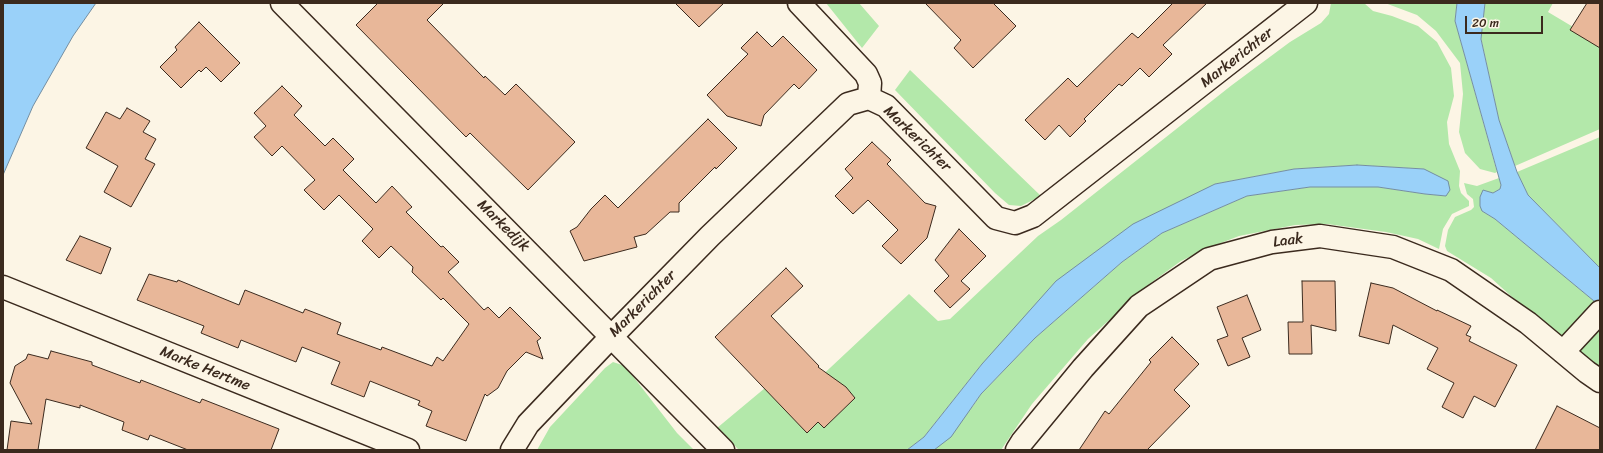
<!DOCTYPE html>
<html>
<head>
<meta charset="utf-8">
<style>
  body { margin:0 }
  #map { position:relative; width:1603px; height:453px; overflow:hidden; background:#fcf5e5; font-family:Sriracha,sans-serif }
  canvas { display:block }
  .frame { position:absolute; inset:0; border:4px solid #3b2a1e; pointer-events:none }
  .scale { position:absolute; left:1465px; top:16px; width:78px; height:18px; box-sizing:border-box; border:2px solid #3b2a1e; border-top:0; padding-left:5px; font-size:12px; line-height:14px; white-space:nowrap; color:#3b2a1e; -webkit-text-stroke:3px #fcf5e5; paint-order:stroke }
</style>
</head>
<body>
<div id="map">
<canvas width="1603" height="453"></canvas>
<div class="frame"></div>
<div class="scale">20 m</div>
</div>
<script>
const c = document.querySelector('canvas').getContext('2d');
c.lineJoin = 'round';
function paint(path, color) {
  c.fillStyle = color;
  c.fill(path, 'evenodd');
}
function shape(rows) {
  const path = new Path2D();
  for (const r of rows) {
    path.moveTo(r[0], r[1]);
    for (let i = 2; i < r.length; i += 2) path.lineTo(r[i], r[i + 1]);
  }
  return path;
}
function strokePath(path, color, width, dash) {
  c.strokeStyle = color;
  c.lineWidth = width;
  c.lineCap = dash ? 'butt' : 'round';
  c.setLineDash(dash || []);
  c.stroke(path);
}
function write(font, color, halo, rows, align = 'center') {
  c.font = font + ' Sriracha,sans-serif';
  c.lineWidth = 3.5;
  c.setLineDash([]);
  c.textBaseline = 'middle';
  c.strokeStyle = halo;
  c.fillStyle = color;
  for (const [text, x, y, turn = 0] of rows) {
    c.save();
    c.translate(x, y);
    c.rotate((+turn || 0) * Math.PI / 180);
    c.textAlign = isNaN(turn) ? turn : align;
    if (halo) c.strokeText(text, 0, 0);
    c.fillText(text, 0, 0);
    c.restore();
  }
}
const green = shape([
  [826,3,859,3,879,26,862,48],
  [1331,3,1364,3,1373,11,1392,16,1418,26,1437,42,1451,68,1454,96,1447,122,1449,144,1460,171,1459,186,1461,193,1469,201,1469,206,1452,214,1443,229,1439,249,1418,239,1386,232,1327,224,1295,225,1239,236,1208,248,1181,261,1152,282,1088,339,1032,404,1001,450,934,450,973,406,981,394,1035,338,1122,262,1162,233,1247,196,1310,187,1378,187,1425,194,1446,196,1424,169,1357,165,1294,169,1215,184,982,364,924,437,907,450,739,450,717,428,795,363,815,382,909,294,938,321,950,319,1038,236,1061,220,1232,85,1290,42,1321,23,1329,14],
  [1385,3,1457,3,1455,21,1497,172,1495,173,1480,169,1465,153,1459,132,1463,94,1460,63,1436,31,1417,15],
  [1485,3,1553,3,1548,12,1600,43,1600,129,1515,166,1499,120,1481,38],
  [910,70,1041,196,1021,206,1009,205,995,193,895,90],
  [1600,137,1600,268,1528,195,1517,172],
  [1499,178,1501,185,1500,189,1493,193,1483,191,1482,211,1495,219,1600,306,1600,369,1511,296,1491,278,1447,251,1445,246,1448,230,1455,217,1471,210,1474,207,1473,199,1467,194,1464,183,1477,186],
  [613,362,625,366,677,433,694,450,537,450,550,427,605,368]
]);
const water = shape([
  [3,3,96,3,73,36,33,106,3,175,3,3],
  [1457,3,1485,3,1481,39,1499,120,1517,172,1528,195,1600,268,1600,306,1495,219,1482,211,1480,206,1480,197,1483,190,1493,193,1500,189,1501,185,1455,21,1457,3],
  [1357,165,1424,169,1448,181,1450,190,1446,196,1425,194,1378,187,1310,187,1247,196,1162,233,1122,262,1035,338,981,394,951,437,934,450,907,450,924,437,982,364,1056,281,1133,224,1215,184,1294,169,1357,165]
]);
const building = shape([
  [378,3,444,3,427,20,484,78,485,76,505,95,516,84,575,142,528,190,470,133,466,137,356,25,378,3],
  [675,3,724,3,699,27,675,3],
  [925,3,993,3,1016,26,973,68,954,48,961,40,925,3],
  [1173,3,1207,3,1163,45,1172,54,1149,77,1140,68,1122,86,1119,84,1084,119,1086,121,1070,137,1059,125,1045,140,1025,120,1068,78,1077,87,1132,33,1138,38,1173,3],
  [1587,3,1600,3,1600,48,1570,30,1587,3],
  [199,22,240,63,221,82,206,67,201,72,199,70,181,88,160,67,177,50,175,47,199,22],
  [757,32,772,47,783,36,817,70,799,89,794,84,764,115,761,126,727,116,707,95,748,54,741,48,757,32],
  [282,86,302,106,294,115,325,146,333,138,354,159,343,170,376,203,392,186,412,207,406,212,441,247,443,246,459,262,448,272,484,310,488,307,499,318,510,307,541,338,537,341,543,359,526,352,507,371,498,388,487,396,485,394,466,441,426,426,432,411,418,405,420,401,370,381,364,397,331,384,340,362,302,347,296,362,241,340,238,348,201,333,204,326,137,300,149,274,177,282,178,280,239,305,245,290,303,313,305,309,341,323,337,334,381,350,382,347,432,366,437,357,443,361,469,324,443,298,441,300,412,272,413,267,391,246,379,258,362,241,373,229,339,195,324,210,304,190,315,180,282,146,272,156,254,137,266,126,254,113,282,86],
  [127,108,150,121,143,132,156,139,145,159,155,164,131,207,104,192,118,166,86,148,106,112,120,119,127,108],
  [708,119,737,148,716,169,715,167,679,203,679,212,670,212,646,234,634,237,637,247,584,261,570,231,577,227,591,209,605,195,618,208,708,119],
  [872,142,891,160,887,164,925,203,936,206,927,238,901,264,882,246,898,230,868,200,853,214,835,196,853,178,845,169,872,142],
  [959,229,986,256,961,281,970,289,950,308,934,291,949,276,935,260,959,229],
  [80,236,111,248,101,274,66,260,80,236],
  [786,268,803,286,771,316,819,366,818,367,846,387,855,398,824,428,818,422,807,433,715,337,786,268],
  [1302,281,1335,281,1336,331,1311,325,1312,354,1289,354,1288,322,1303,322,1302,281],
  [1371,283,1393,288,1437,311,1437,310,1471,326,1466,335,1471,337,1469,341,1517,365,1495,407,1474,396,1463,418,1442,407,1454,383,1427,369,1438,348,1393,325,1389,344,1359,336,1371,283],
  [1247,295,1261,330,1242,338,1250,357,1228,366,1217,340,1228,336,1217,307,1247,295],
  [1172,337,1199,364,1174,390,1190,406,1147,450,1079,450,1105,411,1109,414,1151,362,1149,360,1172,337],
  [51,351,92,362,92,365,140,383,141,380,200,403,202,399,279,429,271,450,188,450,150,435,148,440,122,430,124,422,80,405,80,408,46,399,38,450,7,450,11,421,32,424,10,383,15,366,26,359,28,354,48,359,51,351],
  [1557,406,1600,428,1600,450,1535,450,1557,406]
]);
const minor = shape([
  [282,3,723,450],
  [799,3,866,74,870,83,869,98],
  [3,287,408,450],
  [1563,352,1600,312],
  [512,450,528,424,611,337,710,236,848,104,869,98,886,106,996,218,1015,223,1033,216,1306,3],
  [1017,450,1022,442,1083,368,1139,306,1209,259,1272,242,1320,236,1393,247,1451,270,1528,323,1587,372,1600,381]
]);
const streetNames = [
  ["Markerichter",1237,58,-38],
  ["Markerichter",917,139,44],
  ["Markedijk",503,226,45],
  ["Laak",1288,241,-8],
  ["Markerichter",643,304,-45],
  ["Marke Hertme",205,369,22]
];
paint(green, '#b3e8aa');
paint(water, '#9ad1f9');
strokePath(water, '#748ea1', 1);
paint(building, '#e8b799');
strokePath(building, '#3b2a1e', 1);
strokePath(minor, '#3b2a1e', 25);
strokePath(minor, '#fcf5e5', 22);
write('15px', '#3b2a1e', '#fcf5e5', streetNames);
</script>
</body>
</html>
